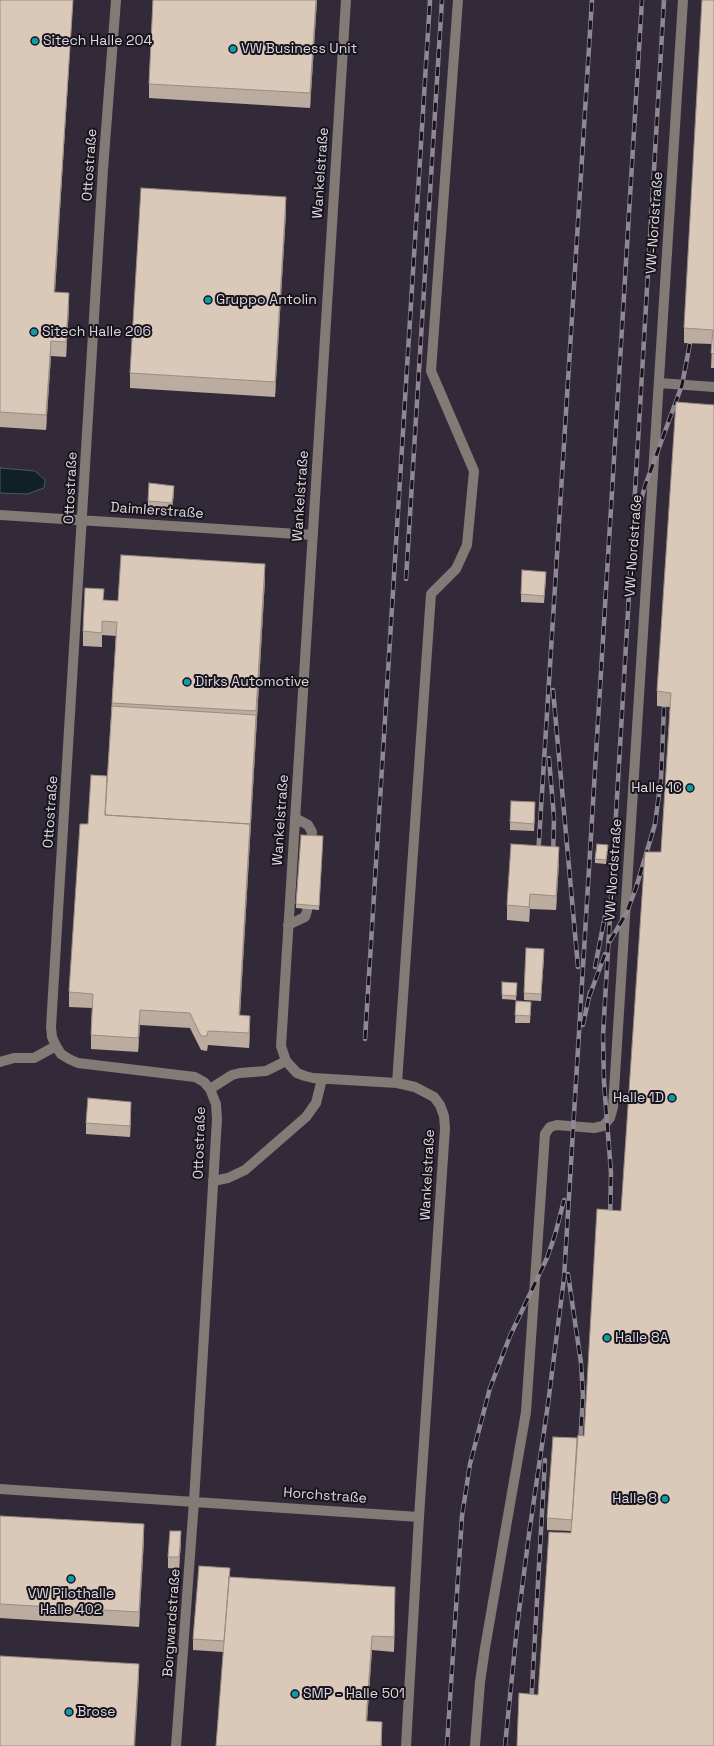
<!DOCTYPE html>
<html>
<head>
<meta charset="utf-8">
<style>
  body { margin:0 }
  canvas { display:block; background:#322a39 }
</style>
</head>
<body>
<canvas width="714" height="1746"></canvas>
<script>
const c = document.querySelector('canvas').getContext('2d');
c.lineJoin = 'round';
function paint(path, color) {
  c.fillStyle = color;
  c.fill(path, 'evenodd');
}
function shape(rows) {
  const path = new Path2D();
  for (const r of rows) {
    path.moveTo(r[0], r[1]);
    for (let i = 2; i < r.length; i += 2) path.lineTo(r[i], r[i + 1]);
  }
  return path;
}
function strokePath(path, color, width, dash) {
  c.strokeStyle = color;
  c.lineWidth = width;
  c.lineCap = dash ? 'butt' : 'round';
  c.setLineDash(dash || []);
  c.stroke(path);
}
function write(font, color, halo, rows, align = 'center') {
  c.font = font + ' "Space Grotesk",sans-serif';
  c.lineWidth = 4;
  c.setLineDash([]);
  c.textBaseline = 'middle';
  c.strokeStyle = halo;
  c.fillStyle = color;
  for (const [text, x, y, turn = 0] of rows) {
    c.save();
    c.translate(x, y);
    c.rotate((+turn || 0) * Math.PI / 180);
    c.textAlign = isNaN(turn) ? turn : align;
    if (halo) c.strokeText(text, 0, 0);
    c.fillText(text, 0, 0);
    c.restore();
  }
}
const water = shape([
  [0,468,35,471,45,480,44,488,27,494,0,493,0,468]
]);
const minor = shape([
  [116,0,103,169,51,1027,52,1037,56,1046,61,1054,69,1059,78,1063,195,1077,204,1082,210,1089,216,1104,217,1119,194,1501,176,1746],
  [346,0,281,1046,286,1061,297,1073,305,1076,313,1078,397,1083,415,1087,434,1097,440,1105,444,1116,445,1128,419,1517],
  [659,383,714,387],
  [0,515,313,535],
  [295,818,308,825,312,832,311,849],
  [288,925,305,917,307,911,308,896],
  [0,1062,14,1058,34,1058,56,1046],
  [397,1083,431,594,456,569,467,545,474,471,431,371,458,0],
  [210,1089,232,1075,240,1073,266,1071,286,1061],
  [213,1181,228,1178,245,1170,306,1117,316,1103,322,1079],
  [0,1489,419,1517,406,1746],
  [475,1746,480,1682,485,1648,526,1412,545,1134,550,1127,557,1125,594,1128,603,1126,610,1118,613,1107,683,0]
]);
const rail = shape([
  [639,507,645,486,682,385,690,343],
  [406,579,442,0],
  [553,690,578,967],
  [549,758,554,818,553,858],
  [538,856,592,0],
  [610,941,626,914,636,888,655,824,661,779,664,707],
  [595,967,605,916],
  [589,997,605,954],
  [583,1025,590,992],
  [365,1039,430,0],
  [610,1222,611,1173,604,1082,603,1035,664,0],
  [568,1274,581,1363,583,1395,580,1446],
  [531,1706,545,1460],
  [447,1746,462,1516,470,1464,490,1388,510,1336,547,1258,555,1235,564,1200],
  [505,1746,517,1627,530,1527,548,1404,564,1278,642,0]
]);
const wall = shape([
  [0,0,73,0,55,292,69,307,66,357,51,356,46,430,0,427],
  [153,0,317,0,310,108,149,98,149,84],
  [714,0,714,368,711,368,712,344,684,343,684,328],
  [286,212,275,397,130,388,130,373],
  [714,405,714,1746,538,1695,571,1531,547,1530,547,1518,577,1438,584,1436,621,1211,661,852,670,707,657,706,657,691],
  [174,493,172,510,148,508,148,501],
  [265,579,240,1015,250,1030,249,1048,208,1045,207,1051,201,1050,190,1028,140,1025,138,1052,91,1049,91,1035,92,1008,69,1007,69,992,88,824,107,781,116,636,102,635,102,647,83,646,83,631,104,600,118,601],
  [546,579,544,603,521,602,521,594],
  [535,810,534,831,510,830,510,822],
  [323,839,319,910,296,908,296,904],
  [608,849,606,864,595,863,595,859],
  [559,862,556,910,530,909,529,922,507,920,507,905],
  [544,957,541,1001,524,1000,524,993],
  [517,983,516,1000,502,999,502,995],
  [516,1001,531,1002,530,1023,515,1023],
  [131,1113,130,1137,86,1134,86,1123],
  [0,1516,144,1539,139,1627,0,1618],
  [181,1542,179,1569,168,1568,168,1557],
  [230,1577,395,1601,394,1652,372,1650,367,1721,382,1737,223,1652,193,1650,193,1639]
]);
const shadedWall = shape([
  [73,0,54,306,54,292],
  [316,0,317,0,310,108,310,93],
  [286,197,286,212,275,397,275,382],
  [69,293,69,307,66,357,66,342],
  [51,341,51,356,46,430,46,415],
  [174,486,174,493,172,510,172,503],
  [265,564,265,579,239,1030,239,1015],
  [559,847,559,862,556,910,556,896],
  [530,894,530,909,529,922,529,907],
  [140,1010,140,1025,138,1052,138,1038],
  [250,1016,250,1030,249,1048,249,1033],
  [131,1102,131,1113,130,1137,130,1126],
  [144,1524,144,1539,139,1627,139,1612],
  [181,1531,181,1542,179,1569,179,1557],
  [395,1587,395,1601,394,1652,394,1637],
  [372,1636,372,1650,366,1736,366,1721],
  [139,1664,139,1678,135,1746,134,1746],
  [382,1722,382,1746,381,1746]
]);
const building = shape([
  [0,0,73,0,54,292,69,293,66,342,51,341,46,415,0,412,0,0],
  [153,0,316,0,310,93,149,84,153,0],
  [702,0,714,0,714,354,711,353,713,330,684,328,702,0],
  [141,188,286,197,275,382,130,373,141,188],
  [676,402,714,405,714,1746,517,1746,519,1693,538,1695,549,1532,571,1533,578,1435,584,1436,597,1209,621,1211,645,852,661,852,671,693,657,691,676,402],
  [149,483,174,486,172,503,148,501,149,483],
  [121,555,265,564,256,711,112,703,117,622,102,621,102,633,83,631,85,588,104,589,103,600,118,601,121,555],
  [522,570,546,572,544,596,521,594,522,570],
  [112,706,256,715,250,827,250,824,105,815,112,706],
  [91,775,107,776,105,815,250,824,239,1015,250,1016,249,1033,208,1031,207,1036,201,1036,190,1013,140,1010,138,1038,91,1035,93,994,69,992,80,824,88,824,91,775],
  [511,801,535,802,534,824,510,822,511,801],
  [301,835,323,836,319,906,296,904,301,835],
  [511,844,559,847,556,896,530,894,529,907,507,905,511,844],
  [597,844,608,845,606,860,595,859,597,844],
  [526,948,544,949,541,994,524,993,526,948],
  [502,982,517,983,516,996,502,995,502,982],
  [516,1001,531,1002,530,1016,515,1015,516,1001],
  [88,1098,131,1102,130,1126,86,1123,88,1098],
  [553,1437,577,1438,572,1520,547,1518,553,1437],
  [0,1516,144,1524,139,1612,0,1604,0,1516],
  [170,1531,181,1531,179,1557,168,1557,170,1531],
  [199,1566,230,1568,224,1641,193,1639,199,1566],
  [229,1577,395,1587,394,1637,372,1636,366,1721,382,1722,381,1746,216,1746,229,1577],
  [0,1656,139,1664,134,1746,0,1746,0,1656]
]);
const markers = [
  [35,41,4,"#0f9aa8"],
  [233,49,4,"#0f9aa8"],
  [208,300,4,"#0f9aa8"],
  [34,332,4,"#0f9aa8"],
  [187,682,4,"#0f9aa8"],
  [690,788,4,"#0f9aa8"],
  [672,1098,4,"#0f9aa8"],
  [607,1338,4,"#0f9aa8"],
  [665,1499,4,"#0f9aa8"],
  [71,1579,4,"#0f9aa8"],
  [295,1694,4,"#0f9aa8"],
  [69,1712,4,"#0f9aa8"]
];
const poiNames = [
  ["Sitech Halle 204",43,41],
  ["VW Business Unit",241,49],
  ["Gruppo Antolin",216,300],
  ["Sitech Halle 206",42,332],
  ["Dirks Automotive",195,682],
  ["Halle 1C",682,788,"right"],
  ["Halle 1D",664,1098,"right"],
  ["Halle 8A",615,1338],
  ["Halle 8",657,1499,"right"],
  ["VW Pilothalle",71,1594,"center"],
  ["Halle 402",71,1610,"center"],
  ["SMP - Halle 501",303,1694],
  ["Brose",77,1712]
];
const streetNames = [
  ["Ottostraße",90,165,-86],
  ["Wankelstraße",321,173,-86],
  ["VW-Nordstraße",655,223,-86],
  ["Ottostraße",71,488,-87],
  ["Wankelstraße",301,496,-86],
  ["Daimlerstraße",157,511,4],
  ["VW-Nordstraße",634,546,-86],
  ["Ottostraße",51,812,-86],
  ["Wankelstraße",281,820,-86],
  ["VW-Nordstraße",614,870,-86],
  ["Ottostraße",200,1143,-88],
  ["Wankelstraße",428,1175,-87],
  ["Horchstraße",325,1496,4],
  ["Borgwardstraße",172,1623,-86]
];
paint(water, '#102125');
strokePath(water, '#4e585e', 1);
strokePath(minor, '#827a74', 10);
strokePath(rail, '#8e8894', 4.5);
strokePath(rail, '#18141b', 3, [9]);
paint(wall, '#bbac9f');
paint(shadedWall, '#998c82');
paint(building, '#dac8b9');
strokePath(building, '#998c82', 1);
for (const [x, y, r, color] of markers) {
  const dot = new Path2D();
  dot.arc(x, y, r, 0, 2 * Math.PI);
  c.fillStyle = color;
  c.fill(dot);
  strokePath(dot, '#18141b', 1.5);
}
write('14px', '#ddd8e2', '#18141b', poiNames, 'left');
write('14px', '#ddd8e2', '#18141b', streetNames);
</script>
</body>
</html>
